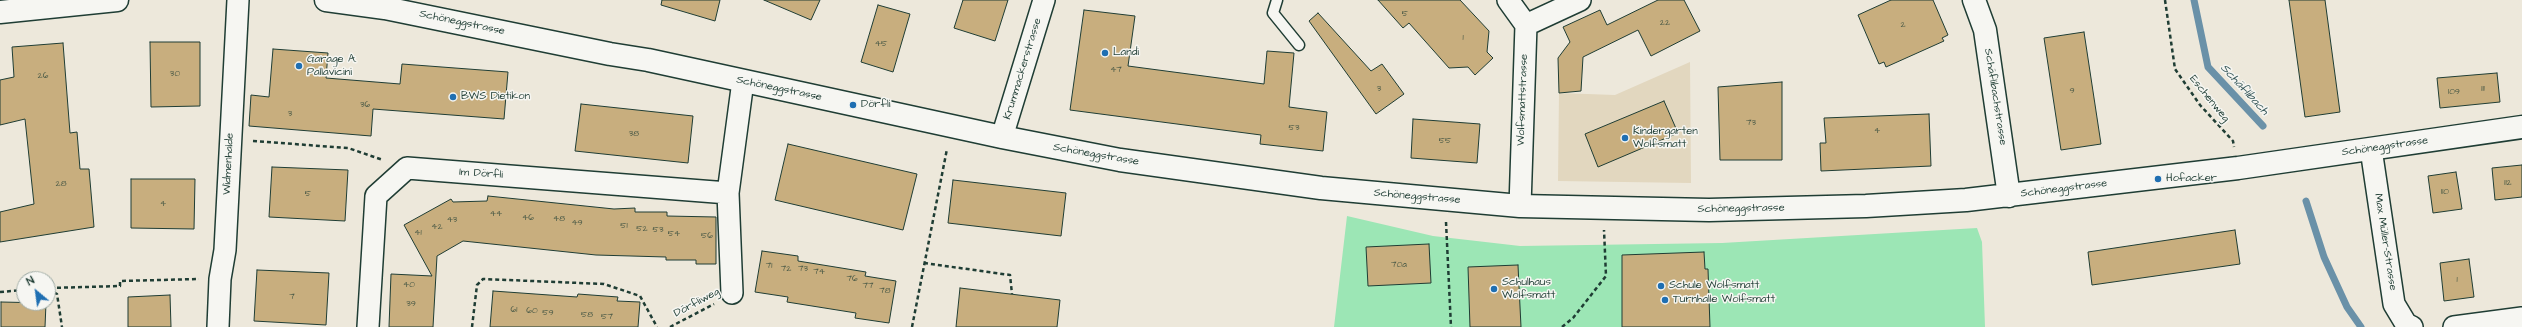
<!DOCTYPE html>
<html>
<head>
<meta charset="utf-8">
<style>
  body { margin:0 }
  #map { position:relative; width:2522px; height:327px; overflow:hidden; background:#ede8db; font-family:"Architects Daughter",sans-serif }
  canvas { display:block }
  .north { position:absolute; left:16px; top:271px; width:40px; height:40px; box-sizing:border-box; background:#f6f6f2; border:1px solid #a0aca6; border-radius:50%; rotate:331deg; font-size:11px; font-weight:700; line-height:16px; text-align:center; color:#1f3d34 }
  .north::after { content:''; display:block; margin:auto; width:14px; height:18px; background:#1f6fb2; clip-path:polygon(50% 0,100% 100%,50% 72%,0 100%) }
</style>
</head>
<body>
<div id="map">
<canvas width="2522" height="327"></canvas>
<div class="north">N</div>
</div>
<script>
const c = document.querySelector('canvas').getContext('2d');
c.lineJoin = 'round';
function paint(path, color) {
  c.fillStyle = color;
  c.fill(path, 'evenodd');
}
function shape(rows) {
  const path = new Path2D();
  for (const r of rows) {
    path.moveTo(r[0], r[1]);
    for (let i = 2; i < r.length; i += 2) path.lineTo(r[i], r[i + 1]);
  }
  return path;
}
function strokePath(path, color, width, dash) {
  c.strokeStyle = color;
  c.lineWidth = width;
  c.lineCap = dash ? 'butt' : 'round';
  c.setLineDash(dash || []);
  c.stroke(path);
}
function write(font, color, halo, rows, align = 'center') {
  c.font = font + ' "Architects Daughter",sans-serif';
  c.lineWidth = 3;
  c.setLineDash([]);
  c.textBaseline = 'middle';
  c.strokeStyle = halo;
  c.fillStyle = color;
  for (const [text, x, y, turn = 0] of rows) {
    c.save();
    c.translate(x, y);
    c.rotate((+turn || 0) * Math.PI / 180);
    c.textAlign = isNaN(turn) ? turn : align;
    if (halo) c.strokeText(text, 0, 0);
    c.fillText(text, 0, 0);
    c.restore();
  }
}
const built = shape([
  [1690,62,1691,183,1558,181,1559,93,1615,95]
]);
const green = shape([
  [1347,216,1433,236,1520,246,1722,243,1977,228,1982,242,1985,327,1334,327]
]);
const stream = shape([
  [2194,0,2208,67,2263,126],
  [2306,201,2324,257,2347,307,2361,327]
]);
const building = shape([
  [662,0,720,0,715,21,661,5,662,0],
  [764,0,820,0,811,20,764,0],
  [963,0,1008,0,995,41,954,28,963,0],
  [1378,0,1460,0,1489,31,1487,52,1493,58,1475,75,1468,67,1449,68,1409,23,1403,28,1378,0],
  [1658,0,1684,0,1700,31,1651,56,1638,30,1583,57,1581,91,1559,93,1558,58,1570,42,1563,27,1600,10,1607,25,1658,0],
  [1891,0,1933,0,1948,35,1942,38,1944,41,1886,67,1884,62,1879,64,1858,15,1891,0],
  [2289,0,2325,0,2340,112,2305,117,2289,0],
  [878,5,910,14,893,72,861,62,878,5],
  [1084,10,1135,16,1128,66,1264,84,1267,51,1294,53,1289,107,1327,112,1323,151,1260,144,1261,135,1070,110,1084,10],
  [1318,13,1371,71,1382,64,1404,94,1376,114,1309,21,1318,13],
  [2084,32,2101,144,2061,150,2044,38,2084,32],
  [150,42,200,42,200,106,151,107,150,42],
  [63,43,70,133,77,132,80,169,89,169,94,227,0,242,0,212,34,204,25,119,0,125,0,80,14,77,12,47,63,43],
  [273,49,328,53,326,78,400,84,402,64,508,72,504,119,373,109,371,136,249,126,251,95,269,97,273,49],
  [2497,73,2500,102,2440,108,2437,78,2497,73],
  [1782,82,1782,160,1720,160,1718,87,1782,82],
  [1664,101,1678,133,1598,167,1585,134,1664,101],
  [581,104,693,116,688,163,575,151,581,104],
  [1929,114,1931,166,1821,171,1820,143,1826,143,1824,118,1929,114],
  [1413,119,1480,124,1477,163,1411,158,1413,119],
  [788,144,917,174,903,230,775,200,788,144],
  [2522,165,2522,197,2495,200,2492,168,2522,165],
  [272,167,348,170,345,221,269,217,272,167],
  [2456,172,2462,209,2433,213,2428,176,2456,172],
  [131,179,195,179,194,229,131,228,131,179],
  [953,180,1066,193,1061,236,948,223,953,180],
  [488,196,614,209,635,208,635,212,667,212,667,216,716,217,716,264,696,264,696,260,666,260,666,257,596,255,463,241,437,256,433,327,389,327,391,274,432,276,404,225,451,199,453,202,487,201,488,196],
  [2235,230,2240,264,2092,285,2088,252,2235,230],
  [1429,244,1431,283,1368,286,1366,247,1429,244],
  [762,251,798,256,798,261,866,272,865,276,896,281,889,323,855,318,856,313,787,302,788,297,755,292,762,251],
  [1704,252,1705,269,1708,269,1710,327,1622,327,1622,255,1704,252],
  [2469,259,2474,297,2444,301,2440,263,2469,259],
  [1518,265,1521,327,1470,327,1468,267,1518,265],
  [257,270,329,273,326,325,254,321,257,270],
  [960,288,1060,300,1057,327,956,327,960,288],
  [493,291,577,297,578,294,618,297,617,301,640,302,638,327,490,327,493,291],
  [170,295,171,327,128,327,128,297,170,295],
  [1,302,46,303,45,327,1,327,1,302]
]);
const path = shape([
  [2165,0,2175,69,2200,105,2233,141,2234,147],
  [253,141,348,148,383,160],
  [1446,222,1451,327],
  [924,263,1010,275,1012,294],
  [50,288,120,286,120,281,199,279],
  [48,289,57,294,62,327],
  [0,292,24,290],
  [472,327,477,285,483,279,604,284,640,296,657,327],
  [670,327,714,304],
  [912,327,947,149],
  [1562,327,1573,318,1606,276,1604,230]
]);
const lane = shape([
  [1277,0,1273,13,1299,45]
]);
const street = shape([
  [1508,0,1526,25,1520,206],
  [1526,25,1580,0],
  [1002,137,1044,0],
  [2371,149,2394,304,2406,324,2412,327],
  [732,293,728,193,743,81],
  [218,327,220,279,225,250,238,0],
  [368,327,376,196,407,168,728,193],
  [2454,327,2522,318]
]);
const secondary = shape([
  [326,0,385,8,610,54,648,60,1002,137,1120,160,1321,188,1520,206,1709,210,1866,206,1966,200,2238,168,2522,127],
  [1974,0,1985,30,2009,196],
  [0,12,117,0]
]);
const markers = [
  [1105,53,4,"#1f6fb2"],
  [299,66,4,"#1f6fb2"],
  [453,97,4,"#1f6fb2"],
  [853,105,4,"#1f6fb2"],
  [1625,138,4,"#1f6fb2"],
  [2158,179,4,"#1f6fb2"],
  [1661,286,4,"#1f6fb2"],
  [1494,289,4,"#1f6fb2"],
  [1665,300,4,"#1f6fb2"]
];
const numberNames = [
  ["5",1405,14],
  ["22",1665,23],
  ["2",1903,25],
  ["1",1463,38],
  ["45",881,44],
  ["47",1116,70],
  ["30",175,74],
  ["26",43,76],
  ["3",1379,89],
  ["111",2483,89],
  ["9",2072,91],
  ["109",2454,92],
  ["36",365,105],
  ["3",290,114],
  ["73",1751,123],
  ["53",1294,128],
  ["4",1877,131],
  ["38",634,134],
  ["55",1445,141],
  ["112",2508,183],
  ["28",61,184],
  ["110",2445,192],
  ["5",308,194],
  ["4",163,204],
  ["44",496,214],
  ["46",528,218],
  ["48",559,219],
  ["43",452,220],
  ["49",577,223],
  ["51",624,226],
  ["42",437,227],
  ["52",642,229],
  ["53",658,230],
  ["41",418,233],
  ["54",674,234],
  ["56",707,236],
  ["70a",1399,265],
  ["71",769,266],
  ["72",786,269],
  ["73",803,269],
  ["74",819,272],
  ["76",852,279],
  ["1",2457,280],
  ["40",409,285],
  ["77",868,286],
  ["78",885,291],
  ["7",292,297],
  ["39",411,304],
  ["61",514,310],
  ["60",532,311],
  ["59",548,313],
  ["58",587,315],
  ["57",607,317]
];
const streetNames = [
  ["Schöneggstrasse",462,23,12],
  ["Krummackerstrasse",1023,69,-73],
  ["Schöneggstrasse",779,89,12],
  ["Schäflibachstrasse",1995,97,81],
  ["Eschenweg",2209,99,51],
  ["Wolfsmattstrasse",1523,100,-88],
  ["Schöneggstrasse",2385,147,-8],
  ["Schöneggstrasse",1096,155,10],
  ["Widmenhalde",229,164,-87],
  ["Im Dörfli",481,174,4],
  ["Schöneggstrasse",2064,189,-7],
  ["Schöneggstrasse",1417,197,5],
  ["Schöneggstrasse",1741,209,-1],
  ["Max Müller-Strasse",2385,242,81],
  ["Dörfliweg",697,303,-28]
];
const poiNames = [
  ["Landi",1113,53],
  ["Garage A.",307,60],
  ["Pallavicini",307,73],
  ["BWS Dietikon",461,97],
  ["Dörfli",861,105],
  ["Kindergarten",1633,132],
  ["Wolfsmatt",1633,145],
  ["Hofacker",2166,179],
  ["Schulhaus",1502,283],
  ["Wolfsmatt",1502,296],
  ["Schule Wolfsmatt",1669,286],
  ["Turnhalle Wolfsmatt",1673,300]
];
const waterNames = [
  ["Schäflibach",2244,90,47]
];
paint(built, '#e2d7bf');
paint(green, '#9ce6b5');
strokePath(stream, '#6a91a8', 7);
paint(building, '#c8ae7e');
strokePath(building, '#1f3d34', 1);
strokePath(lane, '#1f3d34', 13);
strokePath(street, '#1f3d34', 24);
strokePath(secondary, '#1f3d34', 25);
strokePath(path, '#1f3d34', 2.5, [4, 3]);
strokePath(lane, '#f6f6f2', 10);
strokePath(street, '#f6f6f2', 21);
strokePath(secondary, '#f6f6f2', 22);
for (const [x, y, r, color] of markers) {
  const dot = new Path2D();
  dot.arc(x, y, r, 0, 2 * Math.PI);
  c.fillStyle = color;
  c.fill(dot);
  strokePath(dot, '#f6f6f2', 1.5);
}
write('9px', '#495946', null, numberNames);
write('11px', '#1f3d34', '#f6f6f2', streetNames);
write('11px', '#1f3d34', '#f6f6f2', poiNames, 'left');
write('italic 12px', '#38595b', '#f6f6f2', waterNames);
</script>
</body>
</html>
